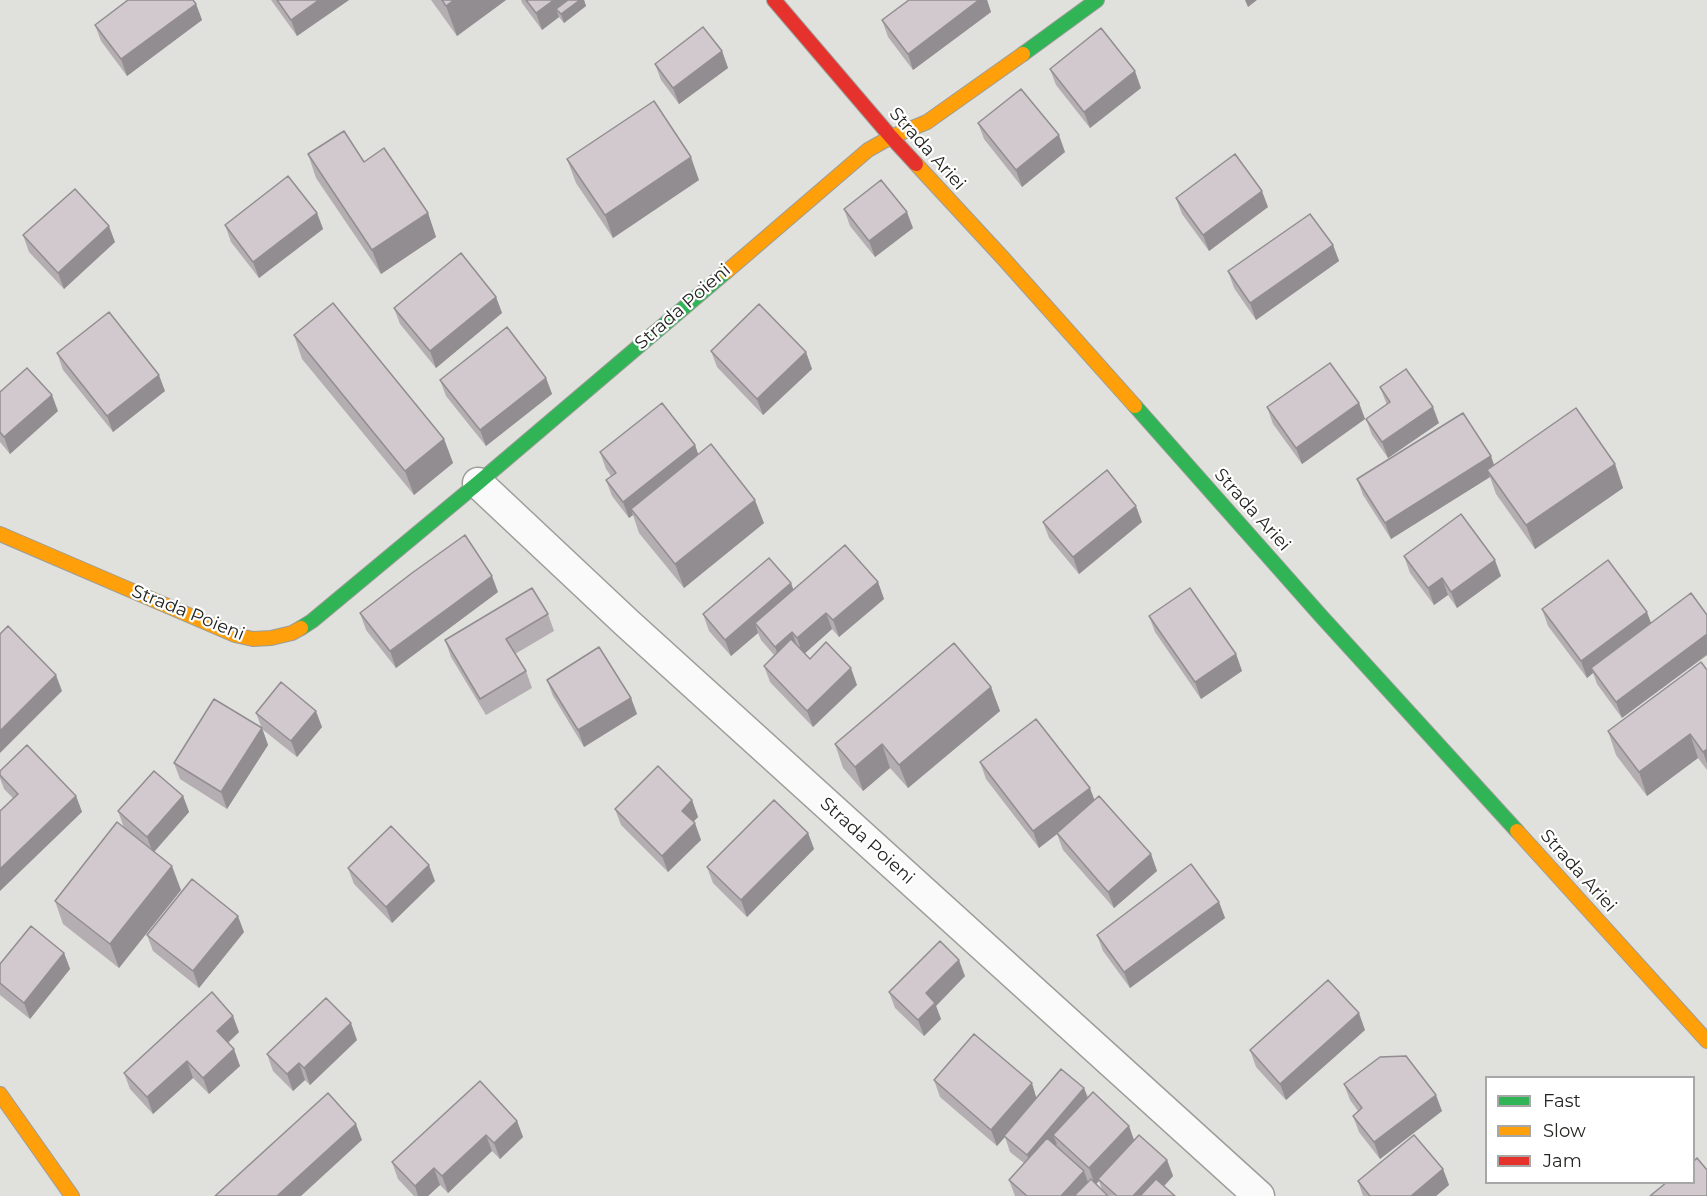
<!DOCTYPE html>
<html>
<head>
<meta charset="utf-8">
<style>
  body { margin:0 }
  #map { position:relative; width:1707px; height:1196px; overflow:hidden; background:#e0e0dc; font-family:Montserrat,sans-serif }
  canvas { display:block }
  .legend { position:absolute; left:1485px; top:1076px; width:210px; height:108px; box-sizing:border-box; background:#fff; border:2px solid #a7a7a7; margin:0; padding:8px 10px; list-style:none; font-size:18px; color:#242422 }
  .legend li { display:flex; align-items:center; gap:12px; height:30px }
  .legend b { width:30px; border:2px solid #a7a7a7 }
</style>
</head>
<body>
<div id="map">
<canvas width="1707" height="1196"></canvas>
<ul class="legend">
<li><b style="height:8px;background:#30b455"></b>Fast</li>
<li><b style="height:8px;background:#ff9f0a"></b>Slow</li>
<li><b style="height:8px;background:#e5322d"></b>Jam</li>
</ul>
</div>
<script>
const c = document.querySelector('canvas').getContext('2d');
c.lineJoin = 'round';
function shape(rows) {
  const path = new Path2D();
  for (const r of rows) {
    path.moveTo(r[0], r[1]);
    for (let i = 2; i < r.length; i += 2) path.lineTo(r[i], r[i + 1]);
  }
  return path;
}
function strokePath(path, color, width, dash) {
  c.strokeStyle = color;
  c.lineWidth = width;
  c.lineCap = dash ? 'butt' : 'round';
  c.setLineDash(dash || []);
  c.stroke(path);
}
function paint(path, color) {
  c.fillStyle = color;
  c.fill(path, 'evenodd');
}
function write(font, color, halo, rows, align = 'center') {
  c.font = font + ' Montserrat,sans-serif';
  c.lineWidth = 4.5;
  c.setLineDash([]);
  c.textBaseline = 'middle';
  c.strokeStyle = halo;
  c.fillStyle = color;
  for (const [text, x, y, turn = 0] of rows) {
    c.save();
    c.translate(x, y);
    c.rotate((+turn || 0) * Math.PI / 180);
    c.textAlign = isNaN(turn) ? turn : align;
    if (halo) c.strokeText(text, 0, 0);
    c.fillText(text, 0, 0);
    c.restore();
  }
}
const street = shape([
  [478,483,627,623,1259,1196]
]);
const fast = shape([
  [1023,54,1097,0],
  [1135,406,1321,616,1517,831],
  [301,628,312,621,478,483,726,272]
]);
const slow = shape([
  [916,164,1002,257,1135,406],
  [726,272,868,150,891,137,927,122,1023,54],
  [0,534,235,635,253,639,271,638,292,633,301,628],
  [1517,831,1707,1041],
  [0,1094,72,1196]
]);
const jam = shape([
  [774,0,891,137,916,164]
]);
const wall = shape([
  [271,0,349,0,297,36],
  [431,0,506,0,457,36],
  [521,0,584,0,586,6,564,23,559,17,542,30,522,3],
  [909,0,987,0,991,12,913,70,888,37,882,20],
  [196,4,202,20,127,76,101,41,95,25],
  [722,51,728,68,679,104,661,80,655,64],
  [1050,69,1141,88,1090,128,1056,85],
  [978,123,1065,152,1022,187,984,139],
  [308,154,428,213,436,237,381,274,316,178],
  [567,159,699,180,613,238,576,183],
  [1176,198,1268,207,1209,251,1182,214],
  [844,209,913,228,875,257,850,226],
  [317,213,323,229,259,278,231,242,225,225],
  [23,235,115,242,64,289,29,252],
  [1333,245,1339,261,1256,320,1234,288,1228,271],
  [496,297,502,313,436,368,400,324,394,308],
  [294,335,444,439,453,463,414,495,302,359],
  [711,351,806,352,812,369,763,415,717,367],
  [57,353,165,391,113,432,63,370],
  [546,378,552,394,486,446,446,396,440,380],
  [1380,387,1439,423,1388,458,1372,435,1366,419,1387,405],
  [0,392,58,411,10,454,0,442],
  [1359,403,1365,419,1302,464,1273,424,1267,407],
  [695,445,698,454,764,523,684,588,639,533,633,515,629,518,612,496,606,480,611,476,606,469,600,452],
  [1615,464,1623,488,1535,549,1496,494,1490,477,1391,539,1363,495,1357,479,1494,465],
  [1043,522,1142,522,1079,574,1049,538],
  [1404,556,1501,576,1457,608,1448,595,1434,605,1410,573],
  [1608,560,1622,718,1597,684,1593,673,1587,678,1548,626,1542,609],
  [878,582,884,599,839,637,832,629,805,653,810,659,857,685,813,727,770,682,764,666,774,655,761,640,758,633,731,656,709,631,703,614,793,590],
  [498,592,396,668,366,630,360,613],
  [548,614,554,631,515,654,526,671,532,688,486,715,451,657,445,640],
  [1149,616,1236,654,1242,671,1201,699,1155,632],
  [1707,670,1707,770,1698,758,1647,796,1616,755,1608,731],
  [547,680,631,698,637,714,584,747,553,696],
  [991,687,1000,711,908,788,890,768,863,791,843,768,835,744],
  [256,713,322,727,297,757,262,729],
  [262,728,268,745,227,809,180,779,174,763],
  [980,762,1094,800,1151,854,1157,871,1114,908,1063,850,1057,834,1039,848,986,779],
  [0,771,76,796,82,812,13,798,4,789,0,778],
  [183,796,189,812,154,852,181,890,119,968,63,924,55,901,124,828,118,811],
  [692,800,698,817,693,822,701,840,668,872,621,825,615,809],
  [808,833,814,849,747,917,713,883,707,867],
  [348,868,435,881,392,923,354,884],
  [1219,902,1225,918,1130,988,1103,951,1097,935],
  [244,932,199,988,153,951,147,935],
  [64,953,70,969,30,1019,0,995,0,964],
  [965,976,936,1006,941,1019,924,1036,895,1008,889,992],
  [1365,1030,1286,1100,1256,1067,1250,1050],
  [239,1032,228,1043,240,1066,209,1094,193,1078,153,1114,130,1089,124,1073],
  [357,1040,310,1085,305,1080,293,1091,273,1071,267,1054],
  [934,1080,1037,1098,1084,1088,1088,1097,1129,1126,1134,1140,1167,1160,1173,1176,1164,1186,1175,1196,1015,1196,1009,1180,1024,1163,1010,1152,1005,1137,997,1146,940,1097],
  [1099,1181,1102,1190,1096,1184],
  [1344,1084,1442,1111,1380,1159,1359,1132,1353,1116,1358,1111,1350,1100],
  [517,1121,523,1137,500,1159,492,1151,448,1193,440,1185,428,1196,414,1196,398,1179,392,1162],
  [1443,1169,1449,1185,1436,1196,1363,1196,1358,1181]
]);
const shadedWall = shape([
  [319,0,349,0,297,36,291,20],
  [454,0,506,0,457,36,446,6],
  [554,0,584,0,586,6,564,23,561,14,556,9,559,17,542,30,536,13],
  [979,0,987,0,991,12,913,70,908,54],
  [1245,0,1257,0,1248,7],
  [196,4,202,20,127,76,121,59],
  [722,51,728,68,679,104,673,88],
  [1135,71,1141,88,1090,128,1084,112],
  [1059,135,1065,152,1022,187,1016,170],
  [691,157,699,180,613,238,605,215],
  [1262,191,1268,207,1209,251,1203,235],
  [907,212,913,228,875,257,869,241],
  [317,213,323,229,259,278,253,262],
  [428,213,436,237,381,274,372,250],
  [109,226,115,242,64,289,58,273],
  [1333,245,1339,261,1256,320,1250,303],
  [496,297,502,313,436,368,430,351],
  [806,352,812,369,763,415,757,399],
  [159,375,165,391,113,432,107,416],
  [546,378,552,394,486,446,480,430],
  [52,395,58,411,10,454,4,437],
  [1359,403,1365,419,1302,464,1296,448],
  [1433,407,1439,423,1388,458,1382,442],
  [444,439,453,463,414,495,405,471],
  [695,445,701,462,631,509,633,515,629,518,623,502],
  [1491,456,1497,473,1487,470,1490,477,1391,539,1385,523],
  [1615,464,1623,488,1535,549,1526,525],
  [755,500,764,523,684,588,675,564],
  [1136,506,1142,522,1079,574,1073,557],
  [1495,560,1501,576,1457,608,1451,592],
  [492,576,498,592,396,668,390,651],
  [1442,578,1448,595,1434,605,1428,588],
  [878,582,884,599,839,637,833,620],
  [791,583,797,599,755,623,758,633,731,656,725,640],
  [1647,612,1653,628,1591,668,1593,673,1587,678,1581,661],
  [826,613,832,629,803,655,797,638],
  [792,632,798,649,781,663,775,647],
  [1707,634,1707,655,1622,718,1616,702],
  [1236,654,1242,671,1201,699,1195,682],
  [851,668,857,685,813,727,807,711],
  [56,675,62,691,0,753,0,731],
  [991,687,1000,711,908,788,899,765],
  [631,698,637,714,584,747,578,730],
  [316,711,322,727,297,757,291,741],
  [262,728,268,745,227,809,221,792],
  [1690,734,1698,758,1647,796,1639,772],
  [882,744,890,768,863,791,855,767],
  [1707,749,1707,763,1703,752],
  [1090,788,1096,804,1039,848,1033,831],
  [76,796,82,812,0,891,0,869],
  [183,796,189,812,153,853,147,837],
  [692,800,698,817,688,827,682,811],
  [695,823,701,840,668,872,662,856],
  [808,833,814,849,747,917,741,900],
  [1151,854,1157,871,1114,908,1108,892],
  [429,865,435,881,392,923,386,907],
  [172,866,181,890,119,968,110,944],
  [1219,902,1225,918,1130,988,1124,972],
  [238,916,244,932,199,988,193,971],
  [64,953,70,969,30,1019,24,1003],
  [959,960,965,976,936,1006,941,1019,924,1036,918,1020,926,993],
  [1359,1013,1365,1030,1286,1100,1280,1084],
  [233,1016,239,1032,223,1047,217,1031],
  [351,1023,357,1040,310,1085,304,1068],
  [234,1049,240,1066,209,1094,203,1078],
  [187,1061,193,1078,153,1114,147,1097],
  [299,1063,305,1080,293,1091,287,1074],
  [1032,1083,1037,1100,997,1146,991,1130],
  [1084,1088,1090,1105,1053,1135,1057,1144,1033,1171,1027,1155],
  [1436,1095,1442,1111,1380,1159,1374,1142],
  [517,1121,523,1137,500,1159,494,1143],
  [356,1124,362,1140,301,1196,277,1196],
  [1129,1126,1135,1143,1098,1179,1099,1181,1095,1185,1089,1168],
  [486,1135,492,1151,448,1193,442,1176],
  [1167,1160,1173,1176,1155,1196,1133,1196],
  [434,1168,440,1185,428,1196,418,1196,415,1186],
  [1443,1169,1449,1185,1436,1196,1411,1196],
  [1084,1171,1090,1188,1082,1196,1061,1196]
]);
const building = shape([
  [128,0,193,0,196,4,121,59,95,25,128,0],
  [277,0,319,0,291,20,277,0],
  [442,0,454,0,446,6,442,0],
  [526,0,554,0,536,13,526,0],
  [568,0,580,0,561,14,556,9,568,0],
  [909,0,979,0,908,54,882,20,909,0],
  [703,27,722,51,673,88,655,64,703,27],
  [1101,28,1135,71,1084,112,1050,69,1101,28],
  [1021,89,1059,135,1016,170,978,123,1021,89],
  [654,101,691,157,605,215,567,159,654,101],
  [344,131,364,162,384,148,428,213,372,250,308,154,344,131],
  [1235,154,1262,191,1203,235,1176,198,1235,154],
  [288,176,317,213,253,262,225,225,288,176],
  [881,180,907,212,869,241,844,209,881,180],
  [75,189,109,226,58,273,23,235,75,189],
  [1310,214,1333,245,1250,303,1228,271,1310,214],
  [461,253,496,297,430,351,394,308,461,253],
  [333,303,444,439,405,471,294,335,333,303],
  [759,304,806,352,757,399,711,351,759,304],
  [109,312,159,375,107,416,57,353,109,312],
  [507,327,546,378,480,430,440,380,507,327],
  [1330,363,1359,403,1296,448,1267,407,1330,363],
  [27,368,52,395,4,437,0,432,0,392,27,368],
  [1406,369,1433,407,1382,442,1366,419,1390,402,1380,387,1406,369],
  [662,403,695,445,623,502,606,480,616,473,600,452,662,403],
  [1576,408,1615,464,1526,525,1487,470,1576,408],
  [1463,413,1491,456,1385,523,1357,479,1463,413],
  [711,444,755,500,675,564,631,509,711,444],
  [1107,470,1136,506,1073,557,1043,522,1107,470],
  [1461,514,1495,560,1451,592,1442,578,1428,588,1404,556,1461,514],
  [465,535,492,576,390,651,360,613,412,573,465,535],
  [845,545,878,582,833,620,826,613,797,638,792,632,775,647,755,623,845,545],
  [769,558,791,583,725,640,703,614,769,558],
  [1608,560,1647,612,1581,661,1542,609,1608,560],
  [532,588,548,614,506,639,526,671,480,699,445,640,532,588],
  [1190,588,1236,654,1195,682,1149,616,1190,588],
  [1691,593,1707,615,1707,634,1616,702,1591,668,1691,593],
  [8,626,56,675,0,731,0,634,8,626],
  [791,639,810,659,826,642,851,668,807,711,764,666,791,639],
  [954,643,991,687,899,765,882,744,855,767,835,744,954,643],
  [599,647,631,698,578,730,547,680,599,647],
  [1701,662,1707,670,1707,749,1703,752,1690,734,1639,772,1608,731,1701,662],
  [281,682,316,711,291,741,256,713,281,682],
  [214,699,262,728,221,792,174,763,214,699],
  [1036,719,1090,788,1033,831,980,762,1036,719],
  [27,745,76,796,0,869,0,811,18,794,0,775,0,771,27,745],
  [658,766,692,800,682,811,695,823,662,856,615,809,658,766],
  [154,771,183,796,147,837,118,811,154,771],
  [1099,796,1151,854,1108,892,1057,833,1099,796],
  [774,800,808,833,741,900,707,867,774,800],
  [117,822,172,866,110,944,55,901,117,822],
  [391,826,429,865,386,907,348,868,391,826],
  [1191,864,1219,902,1124,972,1097,935,1191,864],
  [192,879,238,916,193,971,147,935,192,879],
  [31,926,64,953,24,1003,0,983,0,964,31,926],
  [940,941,959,960,926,993,935,1003,918,1020,889,992,940,941],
  [1328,980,1359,1013,1280,1084,1250,1050,1328,980],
  [212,992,233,1016,217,1031,234,1049,203,1078,187,1061,147,1097,124,1073,212,992],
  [326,998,351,1023,304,1068,299,1063,287,1074,267,1054,326,998],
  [974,1034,1032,1083,991,1130,934,1080,974,1034],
  [1406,1056,1436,1095,1374,1142,1353,1116,1362,1108,1344,1084,1380,1057,1406,1056],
  [1061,1069,1084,1088,1027,1155,1004,1136,1061,1069],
  [480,1081,517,1121,494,1143,486,1135,442,1176,434,1168,415,1186,392,1162,480,1081],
  [1093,1092,1129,1126,1089,1168,1053,1135,1093,1092],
  [328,1093,356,1124,277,1196,215,1196,328,1093],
  [1139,1135,1167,1160,1133,1196,1117,1196,1098,1179,1139,1135],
  [1414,1135,1443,1169,1411,1196,1370,1196,1358,1181,1414,1135],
  [1047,1138,1084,1171,1061,1196,1027,1196,1009,1180,1047,1138],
  [1697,1158,1707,1170,1707,1196,1650,1196,1667,1182,1694,1182,1694,1161,1697,1158],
  [1091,1179,1108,1196,1074,1196,1091,1179],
  [1156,1179,1175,1196,1140,1196,1156,1179]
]);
const streetNames = [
  ["Strada Ariei",927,149,48],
  ["Strada Poieni",683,307,-41],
  ["Strada Ariei",1252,510,48],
  ["Strada Poieni",188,613,22],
  ["Strada Poieni",867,841,42],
  ["Strada Ariei",1578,871,48]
];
strokePath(street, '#9c9c99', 33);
strokePath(fast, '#9c9c99', 16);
strokePath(slow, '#9c9c99', 16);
strokePath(jam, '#9c9c99', 16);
strokePath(street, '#fafafa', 30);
strokePath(fast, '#30b455', 14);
strokePath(slow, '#ff9f0a', 14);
strokePath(jam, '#e5322d', 14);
paint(wall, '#b4adb1');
paint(shadedWall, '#928d90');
paint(building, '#d1c9ce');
strokePath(building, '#928d90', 1.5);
write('18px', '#242422', '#fff', streetNames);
</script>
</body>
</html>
